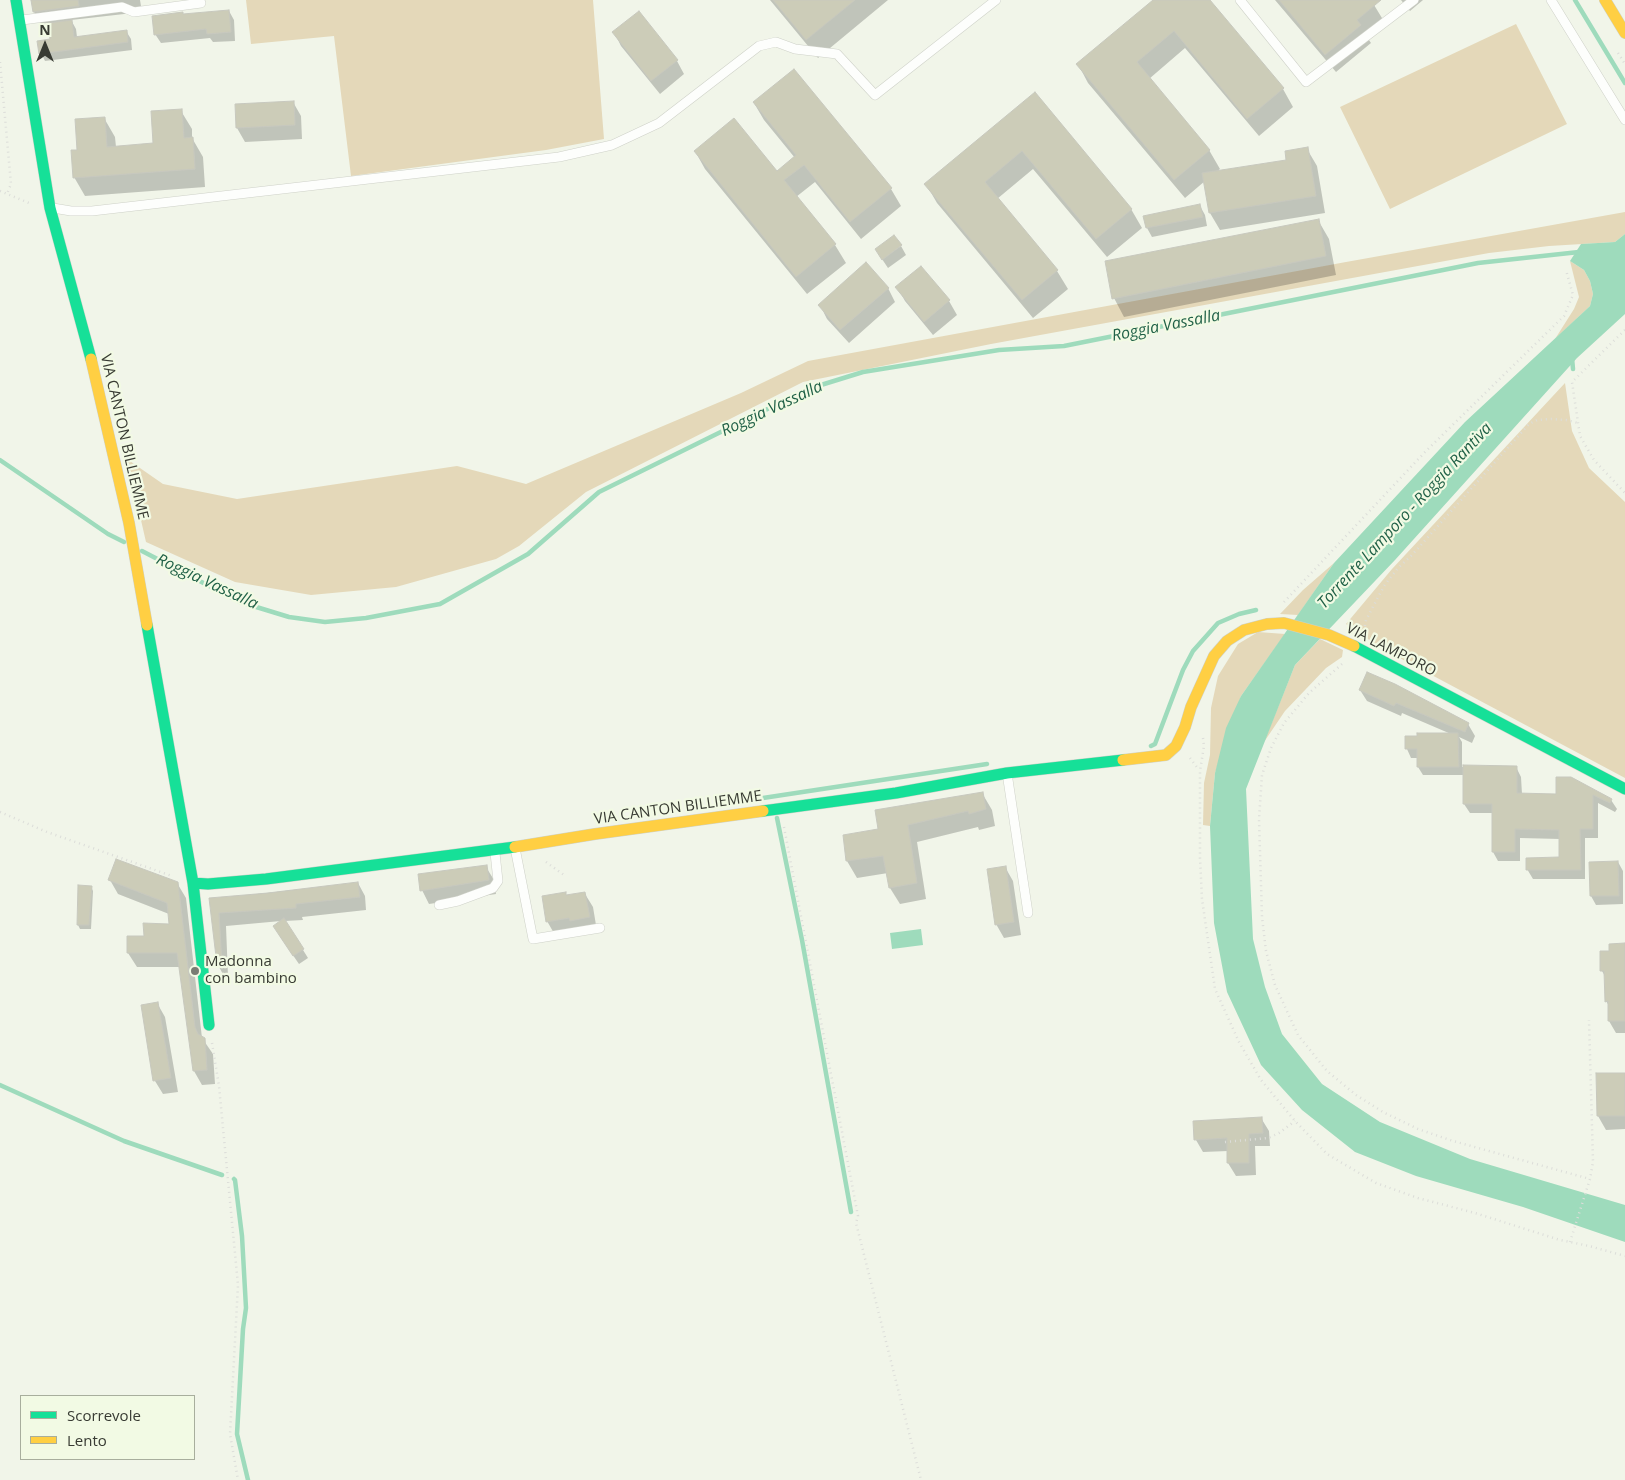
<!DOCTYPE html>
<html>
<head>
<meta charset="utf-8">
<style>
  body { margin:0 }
  #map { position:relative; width:1625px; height:1480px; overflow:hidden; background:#f1f5e9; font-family:"Open Sans",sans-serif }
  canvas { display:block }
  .legend { position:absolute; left:20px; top:1395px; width:175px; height:65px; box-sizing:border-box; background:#f2fae4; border:1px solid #a8ae9d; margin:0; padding:6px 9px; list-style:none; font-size:15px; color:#383b33 }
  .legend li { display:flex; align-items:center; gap:10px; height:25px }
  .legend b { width:25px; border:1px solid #a8ae9d }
  .north { position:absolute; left:20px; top:20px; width:50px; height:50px; -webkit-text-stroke:4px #f2fae4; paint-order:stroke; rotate:0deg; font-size:14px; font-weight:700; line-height:20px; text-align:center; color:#383b33 }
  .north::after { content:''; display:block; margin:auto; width:18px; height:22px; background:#383b33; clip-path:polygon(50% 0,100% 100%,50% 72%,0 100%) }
</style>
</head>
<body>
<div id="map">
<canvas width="1625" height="1480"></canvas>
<ul class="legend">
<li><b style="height:6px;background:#16e098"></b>Scorrevole</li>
<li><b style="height:6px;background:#ffcf43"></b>Lento</li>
</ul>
<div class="north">N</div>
</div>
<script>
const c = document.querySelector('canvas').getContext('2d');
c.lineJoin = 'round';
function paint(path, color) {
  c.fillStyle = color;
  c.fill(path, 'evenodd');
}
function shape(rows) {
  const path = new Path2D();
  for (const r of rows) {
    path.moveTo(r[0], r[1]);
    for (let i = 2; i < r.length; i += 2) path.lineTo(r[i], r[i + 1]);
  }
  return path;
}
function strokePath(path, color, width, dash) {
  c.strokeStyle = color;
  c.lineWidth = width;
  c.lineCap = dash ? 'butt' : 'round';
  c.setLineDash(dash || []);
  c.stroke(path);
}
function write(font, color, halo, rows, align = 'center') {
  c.font = font + ' "Open Sans",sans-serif';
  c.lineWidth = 4.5;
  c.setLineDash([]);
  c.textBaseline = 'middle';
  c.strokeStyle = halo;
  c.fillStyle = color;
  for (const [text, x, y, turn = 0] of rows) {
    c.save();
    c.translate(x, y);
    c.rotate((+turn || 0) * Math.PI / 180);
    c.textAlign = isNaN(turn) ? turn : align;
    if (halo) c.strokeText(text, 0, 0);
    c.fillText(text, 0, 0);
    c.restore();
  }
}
const green = shape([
  [246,0,593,0,604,139,546,150,351,176,334,36,251,44],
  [1516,24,1567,124,1390,209,1340,107],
  [1625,212,1625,234,1615,242,1549,246,1489,253,991,344,803,382,586,492,519,546,496,559,396,587,311,595,235,582,146,542,127,459,163,484,237,499,457,466,526,484,741,393,808,361,1346,262],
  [1570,261,1584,270,1590,281,1593,294,1590,306,1555,339,1574,309,1579,297],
  [1565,383,1572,431,1589,468,1625,502,1625,778,1381,648,1346,624,1392,569],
  [1334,563,1298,615,1280,614,1303,590],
  [1258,632,1285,634,1241,696,1215,773,1210,826,1203,825,1204,783,1210,755,1211,708,1218,676,1238,644],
  [1320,639,1343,650,1342,657,1326,668,1285,711,1264,742,1295,665]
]);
const water = shape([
  [1625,234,1625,314,1577,358,1395,560,1295,665,1246,789,1253,939,1265,987,1282,1034,1322,1084,1380,1122,1470,1159,1625,1205,1625,1242,1523,1207,1416,1176,1355,1152,1302,1110,1261,1065,1227,992,1214,923,1210,826,1215,773,1226,728,1241,696,1334,563,1465,422,1590,306,1593,294,1590,281,1584,270,1570,261,1581,244,1615,242],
  [921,929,923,945,892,949,890,933]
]);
const shadow = shape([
  [32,0,140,0,142,12,71,20,76,29,77,37,126,31,131,39,132,50,45,61,41,53,52,41,49,23,41,24,34,12],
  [770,0,888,0,818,58],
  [1155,0,1208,0,1283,89,1293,107,1259,136,1185,48,1149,79,1209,150,1220,169,1216,172,1288,161,1307,149,1317,166,1325,213,1220,230,1210,213,1205,181,1185,198,1088,83,1078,64],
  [1275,0,1371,0,1385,23,1367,37,1371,43,1336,72],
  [1401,0,1423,0,1410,11],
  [229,11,234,20,235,41,213,42,210,38,161,43,155,34],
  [614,32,677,61,684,74,660,94,621,46],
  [794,70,891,189,901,206,861,239,815,182,796,197,835,245,846,263,807,294,705,169,695,151,776,173,795,158,764,120,754,103],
  [1035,94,1131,209,1142,228,1107,257,1033,169,997,199,1057,271,1068,289,1033,318,937,203,926,184],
  [293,102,301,116,302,139,245,142,237,128,236,105],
  [181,111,192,129,192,138,203,157,205,187,85,196,74,177,79,151,104,118,115,137,116,147,155,144],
  [1200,206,1205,215,1207,226,1152,237,1147,228],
  [1318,220,1329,239,1336,275,1124,317,1114,298],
  [901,246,906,255,888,268,882,259],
  [921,267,949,301,957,315,933,335,905,301,897,287],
  [888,288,895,302,849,343,827,319,820,305],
  [1360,690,1468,724,1475,736,1472,743,1459,737,1462,742,1462,767,1516,767,1521,777,1522,794,1558,795,1557,778,1611,800,1617,809,1615,812,1598,803,1598,838,1585,838,1585,879,1533,879,1527,869,1560,858,1560,839,1520,838,1520,861,1498,861,1493,852,1493,813,1470,813,1464,804,1464,775,1423,775,1418,767,1418,758,1411,758,1407,749,1407,737,1451,734,1402,713,1401,716,1367,701],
  [982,793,992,810,995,826,979,830,978,827,917,842,926,899,900,904,890,888,888,873,857,878,847,861,845,836,880,830],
  [1618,862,1623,871,1623,904,1596,905,1591,896],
  [486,867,494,880,496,894,429,904,422,890],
  [1005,867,1013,881,1021,935,1004,938,996,924],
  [110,880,177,883,186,898,202,1038,213,1054,215,1084,202,1085,194,1071,180,967,137,967,128,953,145,937,170,925,169,914,118,894],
  [358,883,365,896,366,910,302,917,303,920,285,921,308,958,299,964,279,935,281,921,226,926,228,977,225,978,218,965,211,899],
  [91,887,93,891,91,929,80,929,78,925],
  [585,894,593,907,597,931,555,935,547,921,566,896],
  [1625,945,1625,1033,1616,1033,1609,1021,1609,1006,1606,1001,1606,978,1602,971,1610,952],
  [157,1003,165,1017,178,1092,163,1094,155,1081],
  [1625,1074,1625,1129,1606,1130,1598,1116],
  [1261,1118,1269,1131,1270,1146,1255,1146,1256,1175,1236,1176,1228,1163,1228,1151,1203,1152,1196,1140]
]);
const stream = shape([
  [1575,0,1625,83],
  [1572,358,1573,369],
  [0,460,108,534,124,542],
  [142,551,240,602,289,617,325,622,366,618,440,604,528,554,599,492,808,389,863,372,999,350,1064,346,1478,263,1579,252],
  [1151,746,1155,744,1183,670,1193,651,1218,623,1239,614,1256,610],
  [730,803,987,764],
  [777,818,802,940,851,1212],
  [0,1085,124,1141,222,1175],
  [234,1179,235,1180,242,1236,246,1308,243,1329,237,1434,248,1480]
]);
const building = shape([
  [31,0,78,0,79,6,33,12,31,0],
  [773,0,855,0,806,40,773,0],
  [1153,0,1210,0,1284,88,1247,119,1174,31,1137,62,1210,150,1174,180,1076,64,1153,0],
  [1279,0,1381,0,1357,20,1361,25,1325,55,1279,0],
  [229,10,231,32,207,34,206,29,154,35,152,16,183,12,183,14,229,10],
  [639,11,678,60,651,81,612,32,639,11],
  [72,20,74,37,127,30,128,42,39,54,37,41,50,39,48,23,72,20],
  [794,69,892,188,850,222,804,165,784,180,836,244,796,277,694,151,734,118,777,171,796,155,753,102,794,69],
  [1035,92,1132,209,1096,239,1022,151,985,182,1058,270,1022,300,924,184,1035,92],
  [294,101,295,125,236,128,235,104,294,101],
  [182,109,184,138,193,137,195,169,73,178,71,150,77,150,75,119,105,117,107,147,153,143,151,111,182,109],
  [1308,147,1316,196,1209,213,1202,173,1286,160,1285,151,1308,147],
  [1200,204,1203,217,1146,228,1143,216,1200,204],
  [1319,219,1326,256,1112,299,1105,261,1319,219],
  [894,235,902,245,882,260,875,249,894,235],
  [866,262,889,288,840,330,818,305,866,262],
  [921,266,950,300,924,322,895,287,921,266],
  [1367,672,1395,684,1469,723,1465,732,1396,703,1394,706,1359,690,1367,672],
  [1417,733,1458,733,1459,767,1417,767,1417,749,1405,749,1405,736,1417,736,1417,733],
  [1463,765,1517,766,1517,793,1556,794,1556,777,1571,777,1612,799,1610,803,1593,795,1593,829,1580,829,1581,870,1526,870,1526,858,1559,857,1559,830,1515,829,1515,852,1492,852,1492,804,1463,804,1463,765],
  [983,792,986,809,969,814,968,811,908,825,917,883,889,888,883,856,846,861,843,835,878,829,875,810,983,792],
  [116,859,178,882,195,1027,198,1034,205,1038,207,1070,193,1071,177,953,127,953,127,936,144,936,143,923,169,924,167,903,108,880,116,859],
  [1618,861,1619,896,1590,896,1589,862,1618,861],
  [487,865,489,880,420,891,418,874,487,865],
  [1006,866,1014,922,995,925,987,869,1006,866],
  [358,882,360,897,296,904,296,908,219,913,222,965,217,965,209,898,268,893,358,882],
  [78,885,92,886,89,925,77,925,78,885],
  [566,892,566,895,585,892,590,917,570,921,569,918,546,922,542,896,566,892],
  [284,918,304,949,293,956,273,926,284,918],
  [1625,943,1625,1021,1608,1021,1608,1001,1605,1002,1604,971,1600,971,1600,951,1609,951,1609,944,1625,943],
  [158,1002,171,1078,153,1081,141,1005,158,1002],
  [1596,1073,1625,1073,1625,1116,1597,1116,1596,1073],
  [1262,1117,1263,1133,1249,1134,1249,1163,1227,1163,1227,1138,1194,1140,1193,1121,1262,1117]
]);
const path = shape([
  [1618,53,1625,64],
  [0,62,11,184,7,194],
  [0,191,29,203],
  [1625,330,1572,382,1580,436,1594,460,1625,493],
  [1284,602,1425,452,1564,316,1573,295,1566,270],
  [1364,631,1366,620,1384,586,1398,568,1412,555,1529,424,1537,420,1551,419,1566,420,1578,423],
  [1342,664,1309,693,1284,723,1271,748,1262,775,1259,819,1262,917,1266,951,1275,985,1286,1009,1298,1035,1327,1071,1356,1095,1383,1112,1418,1129,1453,1141,1590,1179],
  [1203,738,1204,746,1200,771,1200,858,1202,899,1215,989,1239,1042,1261,1080,1295,1121,1327,1154,1376,1183,1418,1198,1475,1213,1560,1240,1589,1246,1625,1256],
  [1190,758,1199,770],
  [0,812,47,832,172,876],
  [784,827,858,1216,856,1223,921,1480],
  [546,862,564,875],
  [212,1043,219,1086,238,1285,230,1434,238,1480],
  [1225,1142,1268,1138,1279,1133,1295,1121],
  [1570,1242,1590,1179,1593,1162,1589,1020]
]);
const lane = shape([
  [1240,0,1306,82,1414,0],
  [1551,0,1625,120],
  [22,20,122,7,134,12,201,3],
  [53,208,71,211,92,211,559,157,612,145,659,123,759,46,776,42,795,49,837,54,875,95,996,0],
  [1007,773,1028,913],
  [515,848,533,939,600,928],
  [439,905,458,901,493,888,498,881,495,853]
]);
const fast = shape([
  [16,0,50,208,91,359],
  [147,625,193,883,209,1025],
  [1354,646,1625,789],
  [763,811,896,793,1007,773,1123,760],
  [193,883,208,884,266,879,515,847]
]);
const slow = shape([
  [1605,0,1625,33],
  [91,359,129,523,147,625],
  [1123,760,1166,755,1176,746,1185,727,1191,707,1214,656,1227,641,1244,630,1267,624,1284,623,1329,635,1354,646],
  [515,847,595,834,763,811]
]);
const markers = [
  [195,971,5,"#797c73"]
];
const streetNames = [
  ["VIA CANTON BILLIEMME",124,437,77],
  ["VIA LAMPORO",1391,650,27],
  ["VIA CANTON BILLIEMME",678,808,-8]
];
const poiNames = [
  ["Madonna",205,962],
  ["con bambino",205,979]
];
const waterNames = [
  ["Roggia Vassalla",1166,326,-11],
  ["Roggia Vassalla",772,409,-25],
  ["Torrente Lamporo - Roggia Rantiva",1405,516,-47],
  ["Roggia Vassalla",207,582,25]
];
paint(green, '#e4d8b9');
paint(water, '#9edbbc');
paint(shadow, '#0003');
strokePath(stream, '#9edbbc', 4.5);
paint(building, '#ccccb8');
strokePath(building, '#c7c8be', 1);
strokePath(lane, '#ced1c8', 10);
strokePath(fast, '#ced1c8', 12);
strokePath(slow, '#ced1c8', 12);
strokePath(path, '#dcddd9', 2.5, [1, 4]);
strokePath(lane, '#fdfefc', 9);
strokePath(fast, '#16e098', 11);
strokePath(slow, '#ffcf43', 11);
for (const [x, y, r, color] of markers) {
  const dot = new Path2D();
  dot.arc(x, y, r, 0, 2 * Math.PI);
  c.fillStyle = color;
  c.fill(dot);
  strokePath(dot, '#f2fae4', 2);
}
write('15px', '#383b33', '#f2fae4', streetNames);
write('15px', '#383b33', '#f2fae4', poiNames, 'left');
write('italic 16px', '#206147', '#f2fae4', waterNames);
</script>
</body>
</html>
